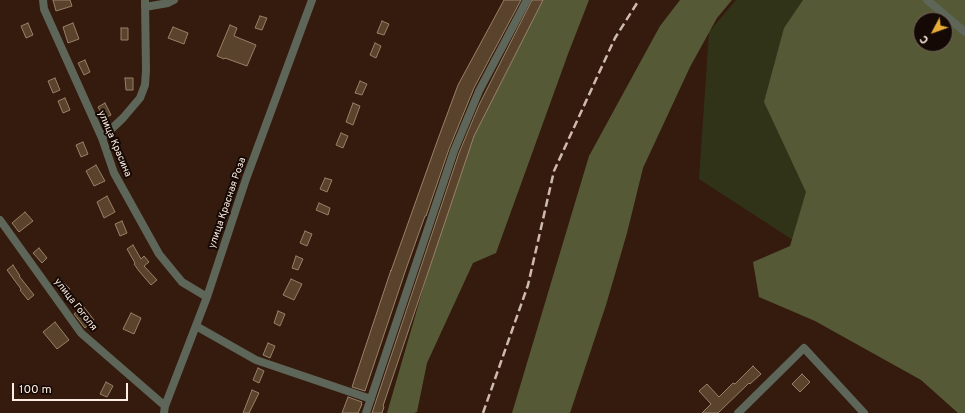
<!DOCTYPE html>
<html>
<head>
<meta charset="utf-8">
<style>
  body { margin:0 }
  #map { position:relative; width:965px; height:413px; overflow:hidden; background:#341b0d; font-family:Overpass,sans-serif }
  canvas { display:block }
  .north { position:absolute; left:913px; top:12px; width:40px; height:40px; box-sizing:border-box; background:#140904; border:1px solid #72645d; border-radius:50%; rotate:229deg; font-size:11px; font-weight:700; line-height:16px; text-align:center; color:#ffede3 }
  .north::after { content:''; display:block; margin:auto; width:14px; height:18px; background:#e9ab38; clip-path:polygon(50% 0,100% 100%,50% 72%,0 100%) }
  .scale { position:absolute; left:12px; top:383px; width:116px; height:18px; box-sizing:border-box; border:2px solid #ffede3; border-top:0; padding-left:5px; font-size:12px; line-height:14px; white-space:nowrap; color:#ffede3; -webkit-text-stroke:3px #140904; paint-order:stroke }
</style>
</head>
<body>
<div id="map">
<canvas width="965" height="413"></canvas>
<div class="north">С</div>
<div class="scale">100 m</div>
</div>
<script>
const c = document.querySelector('canvas').getContext('2d');
c.lineJoin = 'round';
function paint(path, color) {
  c.fillStyle = color;
  c.fill(path, 'evenodd');
}
function shape(rows) {
  const path = new Path2D();
  for (const r of rows) {
    path.moveTo(r[0], r[1]);
    for (let i = 2; i < r.length; i += 2) path.lineTo(r[i], r[i + 1]);
  }
  return path;
}
function strokePath(path, color, width, dash) {
  c.strokeStyle = color;
  c.lineWidth = width;
  c.lineCap = dash ? 'butt' : 'round';
  c.setLineDash(dash || []);
  c.stroke(path);
}
function write(font, color, halo, rows, align = 'center') {
  c.font = font + ' Overpass,sans-serif';
  c.lineWidth = 4;
  c.setLineDash([]);
  c.textBaseline = 'middle';
  c.strokeStyle = halo;
  c.fillStyle = color;
  for (const [text, x, y, turn = 0] of rows) {
    c.save();
    c.translate(x, y);
    c.rotate((+turn || 0) * Math.PI / 180);
    c.textAlign = isNaN(turn) ? turn : align;
    if (halo) c.strokeText(text, 0, 0);
    c.fillText(text, 0, 0);
    c.restore();
  }
}
const green = shape([
  [736,0,965,0,965,352,699,179,709,32],
  [921,20,945,20,945,44,921,44]
]);
const forest = shape([
  [536,0,589,0,568,54,496,253,473,263,427,363,417,412,414,413,387,413,467,137],
  [680,0,732,0,717,18,690,67,643,168,627,233,606,305,570,413,512,413,589,156,660,26],
  [803,0,965,0,965,413,958,413,921,380,815,321,759,297,753,262,790,246,806,192,764,102,784,28],
  [921,20,945,20,945,44,921,44]
]);
const building = shape([
  [53,0,70,0,72,6,56,11,53,0],
  [504,0,521,0,474,88,449,149,426,216,425,216,406,269,365,391,352,387,391,270,391,271,438,139,458,85,504,0],
  [532,0,543,0,474,136,383,406,384,407,382,413,372,413,459,153,479,105,532,0],
  [260,16,267,18,262,30,255,28,260,16],
  [382,21,389,24,384,35,377,33,382,21],
  [28,23,33,35,26,38,21,26,28,23],
  [73,23,79,39,68,43,63,27,73,23],
  [230,25,237,28,234,36,256,45,247,66,225,58,224,59,217,56,230,25],
  [173,27,188,33,184,44,168,38,173,27],
  [121,28,128,28,128,40,121,40,121,28],
  [375,43,381,46,376,58,370,55,375,43],
  [85,60,90,72,84,75,78,63,85,60],
  [55,78,60,90,53,93,48,81,55,78],
  [125,78,133,78,133,90,126,90,125,78],
  [360,81,367,84,362,95,355,93,360,81],
  [65,98,70,110,63,113,58,101,65,98],
  [105,103,111,115,104,118,98,107,105,103],
  [353,103,360,106,353,125,346,122,353,103],
  [341,133,348,136,343,148,336,145,341,133],
  [83,142,88,154,81,157,76,145,83,142],
  [96,165,105,181,94,186,86,171,96,165],
  [325,178,332,180,327,192,320,189,325,178],
  [107,196,115,212,104,218,97,202,107,196],
  [319,203,330,208,328,215,316,210,319,203],
  [25,212,33,221,19,232,12,223,25,212],
  [122,221,127,233,120,236,115,224,122,221],
  [305,231,312,234,307,246,300,243,305,231],
  [133,245,141,259,144,256,149,262,144,266,157,280,151,285,139,271,134,264,135,263,127,249,133,245],
  [39,248,47,258,42,263,33,253,39,248],
  [296,256,303,259,298,270,292,268,296,256],
  [13,265,20,276,19,276,34,295,28,300,20,290,21,289,7,270,13,265],
  [291,279,302,284,294,300,283,295,291,279],
  [61,280,70,289,64,294,56,284,61,280],
  [83,306,94,320,85,328,74,314,83,306],
  [278,311,285,314,280,326,274,323,278,311],
  [131,313,141,318,134,334,123,329,131,313],
  [55,322,69,340,57,349,43,332,55,322],
  [268,343,275,346,270,358,263,355,268,343],
  [753,366,761,374,750,384,749,383,718,413,702,413,711,404,699,391,707,384,719,397,733,383,735,384,753,366],
  [258,368,264,371,259,383,253,380,258,368],
  [802,374,810,382,800,392,792,384,802,374],
  [106,382,113,386,107,397,100,394,106,382],
  [252,390,259,393,249,413,243,413,252,390],
  [348,397,362,402,361,404,362,404,358,413,342,413,348,397]
]);
const minor = shape([
  [43,0,44,9,102,138,114,173,159,254,182,282,207,297],
  [927,0,965,32],
  [145,7,168,3,174,0],
  [102,138,123,118,140,98,145,85,146,70,145,0],
  [0,220,81,333,165,406],
  [196,326,256,360,371,399],
  [164,413,165,406,207,297,246,179,312,0],
  [366,413,454,151,479,91,527,0],
  [738,413,804,348,864,413]
]);
const rail = shape([
  [483,413,528,285,554,171,615,38,639,0]
]);
const streetNames = [
  ["улица Красина",114,144,67],
  ["улица Красная Роза",228,203,-71],
  ["улица Гоголя",75,305,52]
];
paint(green, '#313319');
paint(forest, '#565936');
paint(building, '#59432d');
strokePath(building, '#998168', 1);
strokePath(minor, '#5d6658', 8);
strokePath(rail, '#cebaaf', 2.5, [8, 4]);
write('10px', '#ffede3', '#140904', streetNames);
</script>
</body>
</html>
